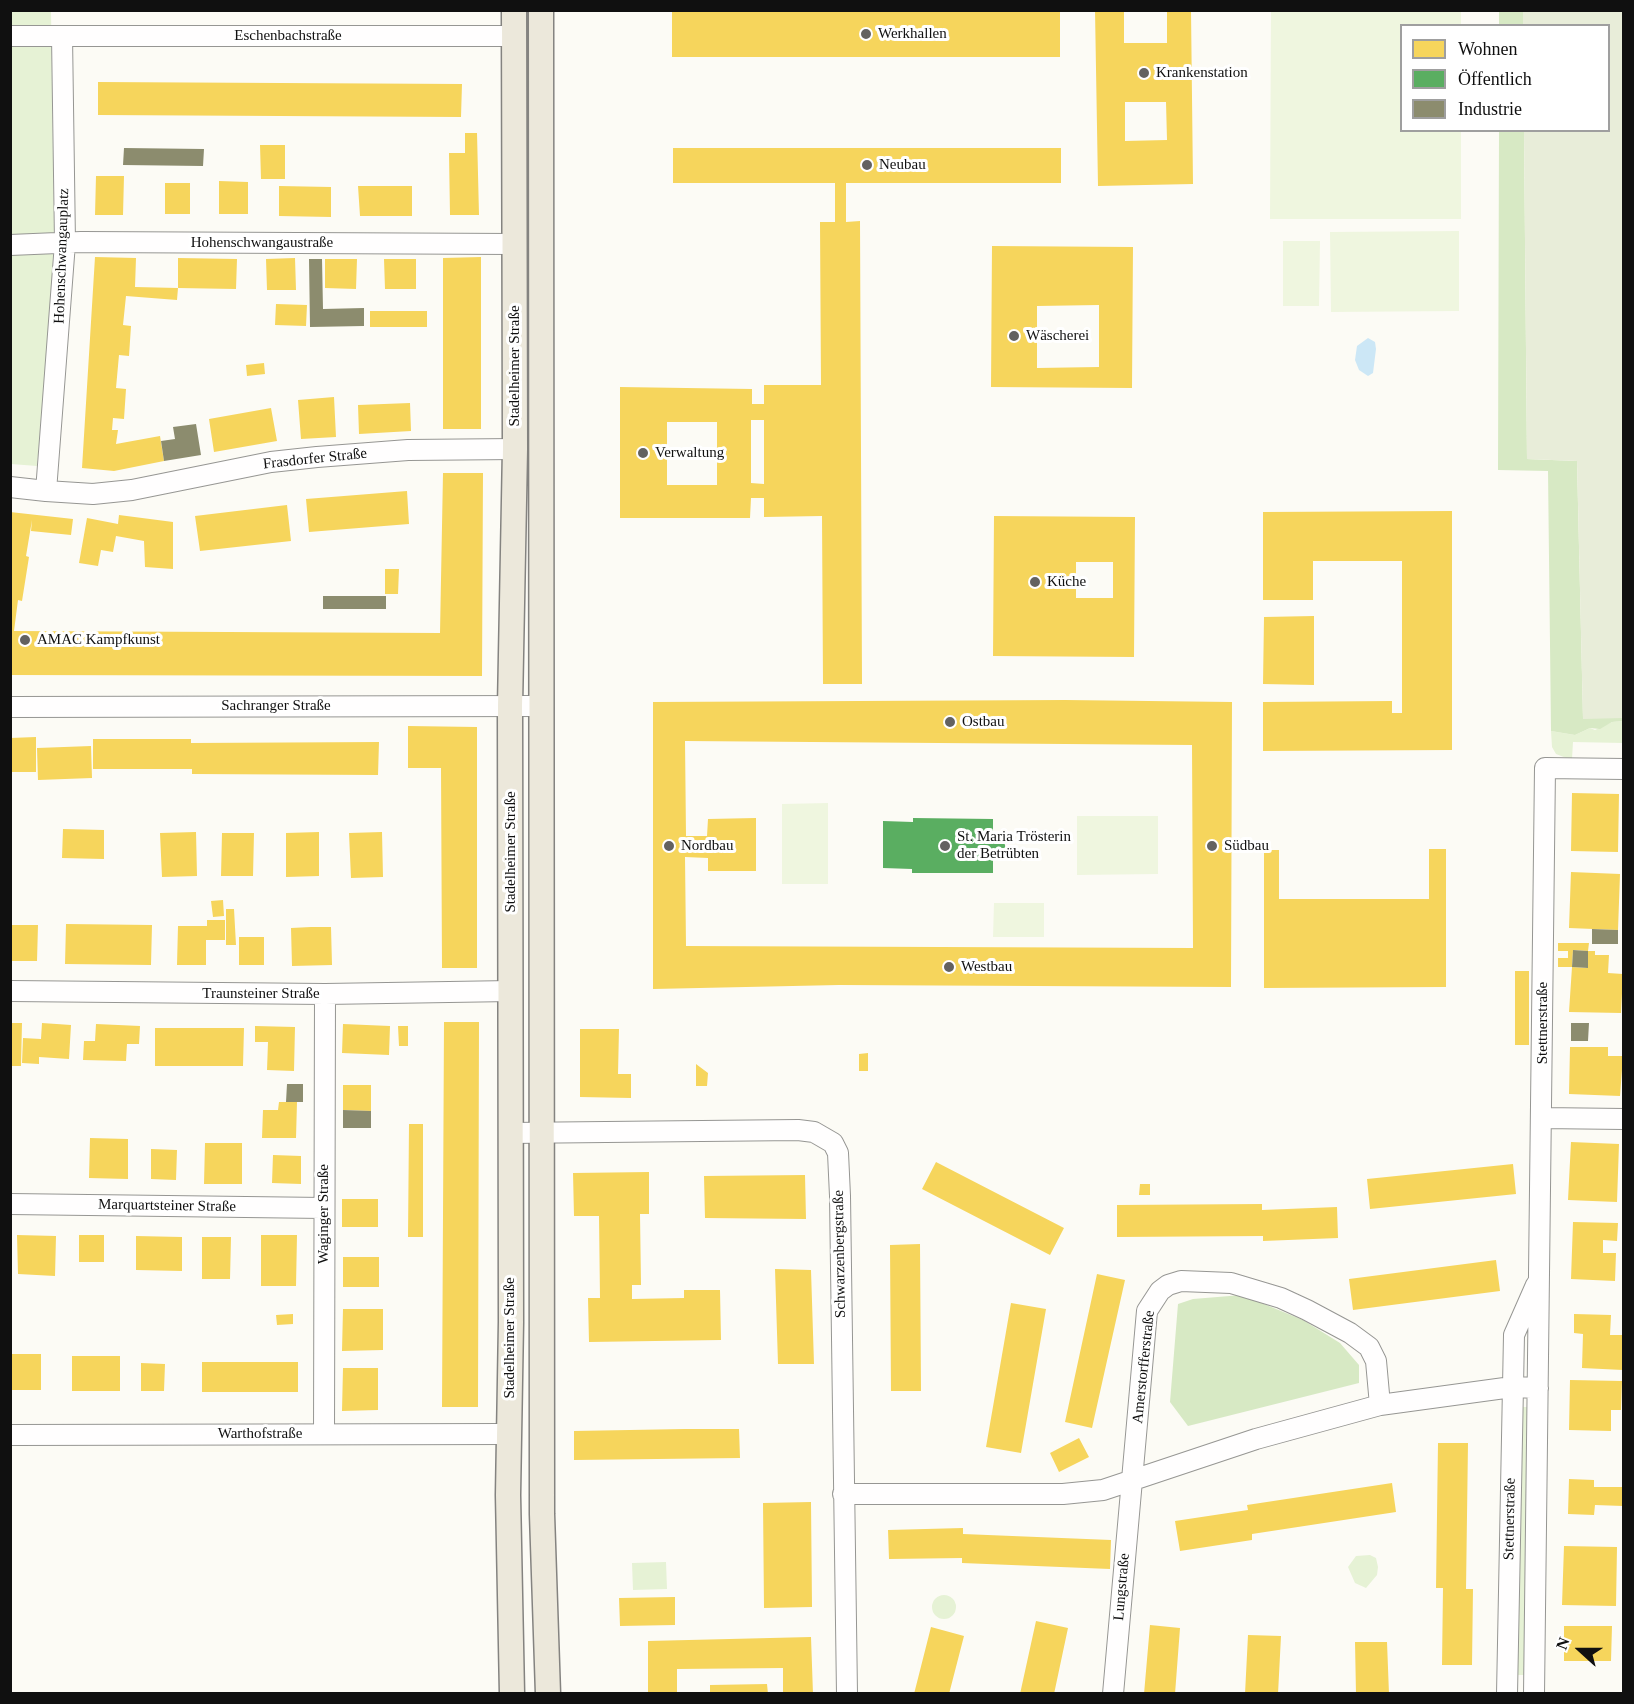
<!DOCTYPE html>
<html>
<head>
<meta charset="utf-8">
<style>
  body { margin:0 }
  #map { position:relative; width:1634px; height:1704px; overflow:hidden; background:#fcfbf5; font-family:Georgia,serif }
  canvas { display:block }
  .frame { position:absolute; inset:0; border:12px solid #101010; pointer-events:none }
  .legend { position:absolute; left:1400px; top:24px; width:210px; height:108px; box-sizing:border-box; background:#fff; border:2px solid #9f9f9f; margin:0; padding:8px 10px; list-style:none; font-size:18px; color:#101010 }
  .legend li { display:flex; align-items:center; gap:12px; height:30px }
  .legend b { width:30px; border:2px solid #9f9f9f }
  .north { position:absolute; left:1550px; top:1620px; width:60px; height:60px; -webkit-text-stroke:4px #fff; paint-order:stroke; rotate:291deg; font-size:16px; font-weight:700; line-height:24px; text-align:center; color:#101010 }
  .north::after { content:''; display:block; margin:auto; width:21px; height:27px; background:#101010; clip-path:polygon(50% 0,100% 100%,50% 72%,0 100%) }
</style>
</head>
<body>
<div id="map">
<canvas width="1634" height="1704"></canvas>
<div class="frame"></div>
<ul class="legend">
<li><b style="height:16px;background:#f6d55c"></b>Wohnen</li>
<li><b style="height:16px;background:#5aae61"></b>Öffentlich</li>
<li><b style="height:16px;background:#8c8c6e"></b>Industrie</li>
</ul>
<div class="north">N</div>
</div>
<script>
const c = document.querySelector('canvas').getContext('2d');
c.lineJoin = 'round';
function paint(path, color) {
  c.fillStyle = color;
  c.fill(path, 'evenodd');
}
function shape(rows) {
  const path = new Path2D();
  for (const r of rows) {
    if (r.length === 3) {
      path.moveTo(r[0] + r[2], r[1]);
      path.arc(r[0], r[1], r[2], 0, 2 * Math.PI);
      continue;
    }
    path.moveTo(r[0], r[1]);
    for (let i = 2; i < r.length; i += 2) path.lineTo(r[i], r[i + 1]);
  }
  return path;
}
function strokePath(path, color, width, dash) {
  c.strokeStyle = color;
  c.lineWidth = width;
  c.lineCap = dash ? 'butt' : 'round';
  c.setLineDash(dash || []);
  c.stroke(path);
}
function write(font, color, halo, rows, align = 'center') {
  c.font = font + ' Georgia,serif';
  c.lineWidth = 6;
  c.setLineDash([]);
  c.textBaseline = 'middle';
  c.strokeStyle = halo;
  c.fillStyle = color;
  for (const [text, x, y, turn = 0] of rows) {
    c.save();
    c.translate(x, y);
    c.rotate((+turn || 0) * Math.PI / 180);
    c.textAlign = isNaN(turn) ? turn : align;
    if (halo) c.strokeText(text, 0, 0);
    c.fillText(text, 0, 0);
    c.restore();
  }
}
const green = shape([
  [11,11,51,11,54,229,51,313,37,466,11,464],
  [1623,721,1623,743,1573,742,1572,759,1569,759,1556,754,1552,747,1551,731,1575,735,1590,728,1595,730,1612,722],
  [1519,1407,1530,1407,1527,1675,1516,1675],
  [1370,1555,1376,1558,1378,1567,1377,1575,1366,1588,1355,1583,1348,1567,1356,1556],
  [666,1562,667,1589,633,1590,632,1563],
  [944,1607,12]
]);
const forest = shape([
  [1499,11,1523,11,1523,25,1499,26],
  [1499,131,1524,131,1527,459,1577,461,1583,718,1623,718,1623,721,1612,722,1600,729,1590,728,1575,735,1551,731,1548,471,1498,470],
  [1242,1295,1303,1320,1340,1343,1359,1365,1359,1383,1188,1426,1170,1402,1178,1304,1193,1299]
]);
const cemetery = shape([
  [1523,11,1623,11,1623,718,1583,719,1577,461,1527,459,1524,131,1608,130,1608,26,1523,25]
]);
const pitch = shape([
  [1271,11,1461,11,1461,25,1402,26,1402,130,1461,131,1461,219,1270,219],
  [1459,231,1459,311,1331,312,1330,232],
  [1283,241,1320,241,1319,306,1283,306],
  [828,803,828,884,782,884,782,804],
  [1077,816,1158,816,1158,874,1077,875],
  [994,903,1044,903,1044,937,993,937]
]);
const water = shape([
  [1368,338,1375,342,1376,349,1373,373,1368,376,1359,370,1355,360,1357,346]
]);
const homes = shape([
  [672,10,1060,10,1060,57,672,57],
  [1095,10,1124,10,1124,43,1167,43,1167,10,1191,10,1193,184,1098,186],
  [1125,102,1166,102,1167,140,1125,141],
  [98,82,462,84,461,117,98,115],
  [465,133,477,133,479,215,450,215,449,153,465,153],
  [260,145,285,145,285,179,261,179],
  [673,148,1061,148,1061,183,846,183,846,222,860,221,862,684,823,684,822,516,764,517,764,498,751,498,750,518,620,518,620,387,752,389,752,404,764,404,764,385,821,385,820,222,835,222,835,183,673,183],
  [751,420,764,420,764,484,751,483],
  [667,422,717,422,717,485,667,485],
  [96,176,124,176,123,215,95,215],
  [219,181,248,182,248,214,219,214],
  [165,183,190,183,190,214,165,214],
  [279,186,331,187,331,217,279,216],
  [358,186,412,186,412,216,360,216],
  [992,246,1133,247,1132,388,991,387],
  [1099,305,1099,367,1037,368,1037,306],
  [95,257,136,258,135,287,178,288,177,300,126,296,123,325,131,326,129,356,119,355,116,388,126,389,124,419,113,418,112,430,118,430,116,444,160,436,164,461,114,471,82,468],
  [481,257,481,429,443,429,443,258],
  [178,258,237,259,236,289,178,288],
  [295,258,296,290,267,290,266,259],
  [325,259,357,259,356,289,325,288],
  [384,259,416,259,416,289,385,289],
  [276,304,307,305,306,326,275,325],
  [370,311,427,311,427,327,370,327],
  [264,363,265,374,247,376,246,365],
  [334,397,336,437,301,439,298,400],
  [410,403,411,431,359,434,358,405],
  [271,408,277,441,214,452,209,419],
  [443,473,483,473,482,676,10,675,10,512,73,519,71,535,31,531,32,520,26,556,29,557,22,601,18,600,14,631,440,633],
  [407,491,409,524,309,532,306,499],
  [287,505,291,541,200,551,195,516],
  [1452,511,1452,750,1263,751,1263,702,1392,701,1392,713,1402,713,1402,561,1313,561,1313,600,1263,600,1263,512],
  [119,515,173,522,173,569,145,567,144,541,116,536,113,552,101,550,98,566,79,563,87,518,118,524],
  [994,516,1135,517,1134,657,993,656],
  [1076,562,1113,562,1113,598,1076,598],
  [385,569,399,569,398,594,385,594],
  [1314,616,1314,685,1263,684,1264,617],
  [1065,700,1232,702,1231,987,839,985,653,989,653,702],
  [685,741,1192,745,1193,948,686,946,685,857,708,858,708,871,756,871,756,818,708,819,707,836,686,836],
  [408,726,477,727,477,968,442,968,441,768,408,768],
  [36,737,36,772,10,772,10,738],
  [93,739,191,739,191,743,379,742,378,775,192,774,192,769,93,769],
  [91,746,92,778,38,780,37,748],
  [1572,793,1619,794,1618,852,1571,851],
  [63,829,104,830,104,859,62,858],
  [196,832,197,876,162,877,160,833],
  [319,832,319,876,286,877,286,833],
  [382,832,383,877,351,878,349,833],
  [222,833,254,833,253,876,221,876],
  [1429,849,1446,849,1446,987,1264,988,1264,850,1279,850,1279,899,1429,899],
  [1571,872,1620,874,1618,930,1569,928],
  [223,900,224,916,213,917,211,901],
  [226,909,234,909,236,945,226,945],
  [207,920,225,920,225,940,206,940,206,965,177,965,178,926,207,926],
  [66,924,152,925,151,965,65,964],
  [10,925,38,925,37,961,10,961],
  [311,927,331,927,332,965,292,966,291,928],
  [239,937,264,937,264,965,239,965],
  [1558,943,1589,943,1588,951,1595,951,1595,955,1609,955,1608,973,1623,974,1621,1013,1569,1012,1572,967,1588,968,1588,951,1573,950,1572,967,1558,967,1558,958,1568,958,1568,951,1558,951],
  [1515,971,1529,971,1529,1045,1515,1045],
  [444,1022,479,1022,478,1407,442,1407],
  [10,1023,22,1023,21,1066,10,1066],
  [42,1023,71,1025,69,1059,39,1057,39,1064,22,1063,23,1038,41,1039],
  [96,1024,140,1026,139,1044,127,1044,126,1061,83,1060,84,1041,95,1041],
  [343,1024,390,1026,389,1055,342,1053],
  [255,1026,295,1027,294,1071,267,1070,268,1042,255,1042],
  [398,1026,408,1026,408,1046,399,1046],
  [155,1028,244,1028,243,1066,155,1066],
  [580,1029,619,1029,618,1074,631,1074,631,1098,580,1097],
  [1570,1047,1608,1047,1608,1056,1623,1056,1620,1096,1569,1094],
  [868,1053,868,1071,859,1071,859,1054],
  [696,1064,708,1073,707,1086,696,1086],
  [343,1085,371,1085,371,1111,343,1110],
  [279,1102,297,1102,296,1138,262,1138,263,1110,278,1110],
  [409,1124,423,1124,423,1237,408,1237],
  [90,1138,128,1139,128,1179,89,1178],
  [1571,1142,1619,1144,1617,1202,1568,1200],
  [205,1143,242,1143,242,1184,204,1184],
  [151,1149,177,1150,176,1180,151,1179],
  [273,1155,301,1156,301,1184,272,1183],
  [936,1162,1064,1228,1050,1255,922,1189],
  [1513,1164,1516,1194,1370,1209,1367,1179],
  [649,1172,649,1214,640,1214,641,1285,632,1285,632,1299,684,1298,684,1290,720,1290,721,1340,589,1342,588,1298,600,1298,599,1216,574,1216,573,1173],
  [805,1175,806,1219,705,1218,704,1176],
  [1140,1184,1150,1184,1150,1195,1139,1195],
  [342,1199,378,1199,378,1227,342,1227],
  [1262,1204,1262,1210,1337,1207,1338,1238,1263,1241,1263,1236,1117,1237,1117,1205],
  [1573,1222,1618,1223,1617,1241,1603,1240,1603,1253,1616,1253,1615,1281,1571,1279],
  [17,1235,56,1236,55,1276,18,1274],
  [79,1235,104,1235,104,1262,79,1262],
  [261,1235,297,1235,296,1286,261,1286],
  [136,1236,182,1237,182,1271,136,1270],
  [202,1237,231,1237,230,1279,202,1279],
  [920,1244,921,1391,891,1391,890,1245],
  [343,1257,379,1257,379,1287,343,1287],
  [1496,1260,1500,1291,1353,1310,1349,1279],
  [775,1269,811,1270,814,1364,778,1364],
  [1097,1274,1125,1280,1092,1428,1065,1422],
  [1011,1303,1046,1309,1021,1453,986,1447],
  [343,1309,383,1309,383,1350,342,1351],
  [293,1314,293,1324,277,1325,276,1315],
  [1574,1314,1611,1315,1610,1335,1623,1335,1623,1370,1582,1368,1583,1334,1574,1333],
  [11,1354,41,1354,41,1390,11,1390],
  [72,1356,120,1356,120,1391,72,1391],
  [202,1362,298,1362,298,1392,202,1392],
  [141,1363,165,1364,164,1391,141,1391],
  [343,1368,378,1368,378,1410,342,1411],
  [1570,1380,1622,1381,1621,1410,1611,1410,1611,1431,1569,1430],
  [685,1429,739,1429,740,1458,574,1460,574,1431],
  [1079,1438,1089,1457,1059,1472,1050,1453],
  [1438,1443,1468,1443,1466,1589,1473,1589,1472,1665,1442,1665,1443,1588,1436,1588],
  [1569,1479,1594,1480,1594,1487,1623,1487,1623,1506,1595,1505,1594,1515,1568,1514],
  [1392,1483,1396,1512,1252,1534,1252,1540,1180,1551,1175,1521,1248,1510,1247,1505],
  [811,1502,812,1607,764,1608,763,1503],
  [963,1528,963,1534,1111,1540,1110,1569,962,1563,962,1558,889,1559,888,1530],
  [1564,1546,1617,1547,1616,1606,1562,1605],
  [675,1597,675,1625,620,1626,619,1598],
  [1036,1621,1068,1628,1054,1694,1020,1694],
  [1150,1625,1180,1628,1175,1694,1144,1694],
  [1564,1626,1612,1626,1611,1661,1564,1661],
  [931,1627,964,1636,949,1694,914,1694],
  [1248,1635,1281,1636,1278,1694,1245,1694],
  [811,1637,813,1694,783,1694,783,1668,677,1669,677,1694,648,1694,648,1641],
  [1355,1642,1387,1642,1389,1694,1356,1694],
  [767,1684,768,1694,710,1694,710,1685]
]);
const public = shape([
  [913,818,993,819,993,833,1003,838,1006,849,1002,856,993,860,993,873,912,873,912,869,883,868,883,821,913,822]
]);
const industry = shape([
  [124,148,204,149,203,166,123,165],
  [309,259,322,259,323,309,364,308,364,326,310,327],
  [196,424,201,455,164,461,161,441,175,439,173,427],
  [323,596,386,596,386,609,323,609],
  [1592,929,1618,930,1618,944,1592,944],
  [1573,950,1588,951,1588,968,1572,967],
  [1571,1023,1589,1023,1588,1041,1571,1041],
  [287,1084,303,1084,303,1102,286,1102],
  [343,1110,371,1111,371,1128,343,1128]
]);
const minor = shape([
  [10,36,514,36],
  [10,245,81,242,514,244],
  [10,487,46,491,65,243,62,36],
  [46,491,93,494,132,490,271,462,317,457,408,450,515,449],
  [10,707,542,706],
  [10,991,325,994,511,991],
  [1542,1118,1624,1119],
  [510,1133,798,1130,814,1132,833,1143,838,1153,840,1196,847,1694],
  [10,1204,324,1208],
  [324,1434,325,994],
  [10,1435,509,1434],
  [843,1494,1063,1494,1103,1490,1256,1439,1380,1405,1512,1387,1538,1388],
  [1113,1694,1147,1311,1160,1291,1168,1285,1181,1281,1231,1283,1281,1298,1307,1310,1350,1333,1369,1347,1376,1361,1380,1405],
  [1507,1694,1514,1335,1536,1285],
  [1534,1694,1545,768,1624,769]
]);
const major = shape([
  [541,10,542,1514,548,1694],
  [512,1694,508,1495,511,1322,510,706,515,449,514,10]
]);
const markers = [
  [866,34,6,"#636260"],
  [1144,73,6,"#636260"],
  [867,165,6,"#636260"],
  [1014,336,6,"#636260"],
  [643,453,6,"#636260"],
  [1035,582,6,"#636260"],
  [25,640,6,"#636260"],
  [950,722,6,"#636260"],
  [669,846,6,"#636260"],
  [945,846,6,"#636260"],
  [1212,846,6,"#636260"],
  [949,967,6,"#636260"]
];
const poiNames = [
  ["Werkhallen",878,34],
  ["Krankenstation",1156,73],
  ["Neubau",879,165],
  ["Wäscherei",1026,336],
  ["Verwaltung",655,453],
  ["Küche",1047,582],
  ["AMAC Kampfkunst",37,640],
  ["Ostbau",962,722],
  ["St. Maria Trösterin",957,837],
  ["der Betrübten",957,854],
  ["Nordbau",681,846],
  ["Südbau",1224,846],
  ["Westbau",961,967]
];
const streetNames = [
  ["Eschenbachstraße",288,36],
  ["Hohenschwangaustraße",262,243],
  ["Hohenschwangauplatz",62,256,-88],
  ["Stadelheimer Straße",515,366,-90],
  ["Frasdorfer Straße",315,459,-6],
  ["Sachranger Straße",276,706],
  ["Stadelheimer Straße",511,852,-90],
  ["Traunsteiner Straße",261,994],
  ["Stettnerstraße",1543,1023,-90],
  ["Marquartsteiner Straße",167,1206,1],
  ["Waginger Straße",324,1214,-90],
  ["Schwarzenbergstraße",840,1254,-91],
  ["Stadelheimer Straße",510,1338,-90],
  ["Amerstorfferstraße",1144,1367,-84],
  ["Warthofstraße",260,1434],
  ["Stettnerstraße",1510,1519,-89],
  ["Lungstraße",1122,1587,-85]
];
paint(green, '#e6f2d5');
paint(forest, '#d7e9c4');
paint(cemetery, '#e8edd9');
paint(pitch, '#eff6df');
paint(water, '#cce7f6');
paint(homes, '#f6d55c');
paint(public, '#5aae61');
paint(industry, '#8c8c6e');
strokePath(minor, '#969693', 22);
strokePath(major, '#848380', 27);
strokePath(minor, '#fffefe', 20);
strokePath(major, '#ece8db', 24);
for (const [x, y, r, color] of markers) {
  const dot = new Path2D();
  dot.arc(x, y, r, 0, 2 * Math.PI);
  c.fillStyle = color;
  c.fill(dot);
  strokePath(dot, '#fff', 2);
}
write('15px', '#101010', '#fff', poiNames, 'left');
write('15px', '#101010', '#fff', streetNames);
</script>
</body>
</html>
